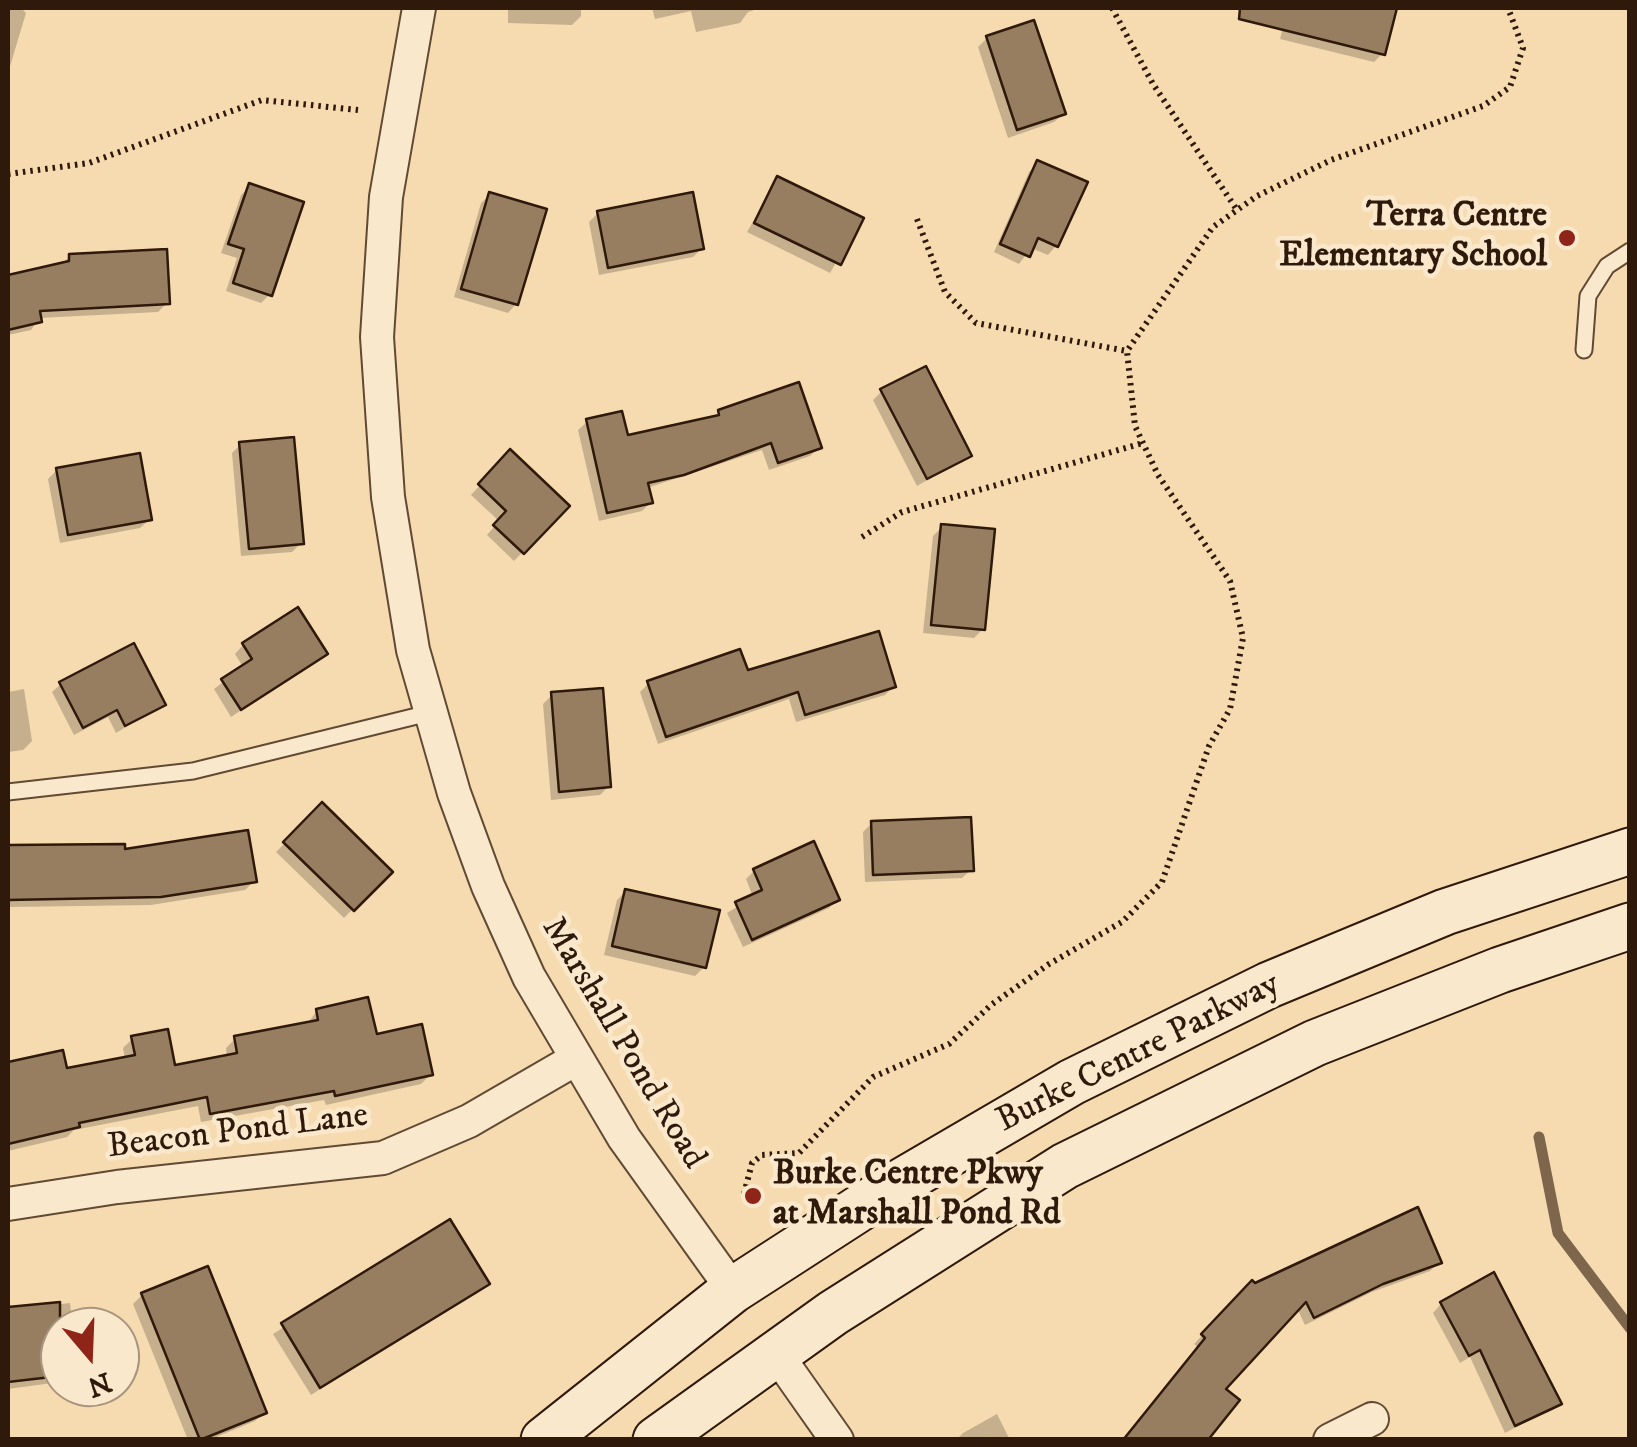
<!DOCTYPE html>
<html>
<head>
<meta charset="utf-8">
<style>
  body { margin:0 }
  #map { position:relative; width:1637px; height:1447px; overflow:hidden; background:#f7dbb0; font-family:"IM FELL DW Pica",serif }
  canvas { display:block }
  .frame { position:absolute; inset:0; border:10px solid #2f190b; pointer-events:none }
  .north { position:absolute; left:40px; top:1307px; width:100px; height:100px; box-sizing:border-box; background:#fae8cc; border:2px solid #a9957f; border-radius:50%; rotate:161deg; font-size:28px; font-weight:700; line-height:40px; text-align:center; color:#2f190b }
  .north::after { content:''; display:block; margin:auto; width:35px; height:45px; background:#8f2418; clip-path:polygon(50% 0,100% 100%,50% 72%,0 100%) }
</style>
</head>
<body>
<div id="map">
<canvas width="1637" height="1447"></canvas>
<div class="frame"></div>
<div class="north">N</div>
</div>
<script>
const c = document.querySelector('canvas').getContext('2d');
c.lineJoin = 'round';
function paint(path, color) {
  c.fillStyle = color;
  c.fill(path, 'evenodd');
}
function shape(rows) {
  const path = new Path2D();
  for (const r of rows) {
    path.moveTo(r[0], r[1]);
    for (let i = 2; i < r.length; i += 2) path.lineTo(r[i], r[i + 1]);
  }
  return path;
}
function strokePath(path, color, width, dash) {
  c.strokeStyle = color;
  c.lineWidth = width;
  c.lineCap = dash ? 'butt' : 'round';
  c.setLineDash(dash || []);
  c.stroke(path);
}
function write(font, color, halo, rows, align = 'center') {
  c.font = font + ' "IM FELL DW Pica",serif';
  c.lineWidth = 9;
  c.setLineDash([]);
  c.textBaseline = 'middle';
  c.strokeStyle = halo;
  c.fillStyle = color;
  for (const [text, x, y, turn = 0] of rows) {
    c.save();
    c.translate(x, y);
    c.rotate((+turn || 0) * Math.PI / 180);
    c.textAlign = isNaN(turn) ? turn : align;
    if (halo) c.strokeText(text, 0, 0);
    c.fillText(text, 0, 0);
    c.restore();
  }
}
const shadow = shape([
  [8,8,21,8,26,13,8,73],
  [508,8,581,8,581,16,572,25,508,23],
  [652,8,761,8,748,12,740,23,696,32,691,11,655,19],
  [1288,8,1394,8,1383,53,1374,62,1280,39],
  [987,38,1063,114,1054,122,1008,138,978,47],
  [1038,163,1056,246,1048,255,1031,248,1019,264,994,252,1029,172],
  [778,179,861,219,830,273,747,232],
  [250,186,270,294,261,303,226,291,237,258,221,253,241,195],
  [490,195,516,304,508,313,454,297,481,203],
  [598,213,702,248,693,257,599,275,589,222],
  [70,256,167,303,158,312,39,318,31,330,8,335,8,277,61,265],
  [882,391,969,456,917,486,873,400],
  [719,413,819,447,810,456,769,470,762,450,647,488,651,502,642,511,599,521,578,430,587,422,626,438,713,419],
  [241,444,301,543,292,552,241,556,232,453],
  [510,453,567,506,514,561,487,535,499,521,471,495],
  [57,470,149,520,140,528,60,543,48,479],
  [942,527,983,629,974,638,923,633,933,536],
  [243,645,325,654,231,717,214,689,243,667,235,654],
  [649,683,893,687,885,695,796,722,789,699,658,744,640,692],
  [61,684,163,705,116,733,108,717,74,735,52,692],
  [24,689,32,741,23,750,8,752,8,692],
  [552,695,609,786,600,795,551,800,543,704],
  [322,806,389,872,344,918,276,852],
  [872,823,971,870,962,878,865,882,863,832],
  [122,852,254,881,245,890,151,905,8,907,8,869],
  [754,871,837,899,829,908,743,947,727,913,753,897,746,879],
  [626,891,704,967,695,976,604,955,617,900],
  [317,1011,375,1037,431,1074,421,1084,326,1105,324,1100,201,1122,198,1106,74,1130,67,1137,8,1151,8,1065,61,1053,65,1071,125,1059,123,1048,133,1038,173,1068,227,1058,226,1048,236,1038,307,1024],
  [449,1223,487,1283,311,1395,273,1334],
  [1439,1262,1430,1271,1372,1292,1305,1325,1297,1308,1222,1389,1205,1440,1122,1440,1199,1348,1194,1344,1252,1283],
  [142,1295,264,1412,255,1421,209,1440,188,1440,133,1304],
  [70,1303,73,1327,60,1327,60,1382,8,1389,8,1310],
  [1441,1304,1559,1404,1505,1433,1470,1357,1460,1363,1433,1313],
  [997,1414,1010,1440,956,1440,963,1433]
]);
const stream = shape([
  [1539,1137,1558,1233,1630,1328]
]);
const building = shape([
  [1240,8,1397,8,1385,55,1239,19,1240,8],
  [1034,20,1066,114,1017,130,986,36,1034,20],
  [1037,160,1088,182,1058,247,1038,238,1030,257,1000,244,1037,160],
  [777,176,864,218,841,265,754,223,777,176],
  [249,183,304,202,272,296,233,283,244,249,228,244,249,183],
  [489,192,547,209,518,305,461,289,489,192],
  [693,192,704,249,608,268,597,211,693,192],
  [167,249,170,304,40,311,42,322,8,330,8,275,69,261,69,254,167,249],
  [926,366,972,456,927,479,880,389,926,366],
  [799,382,822,448,778,463,771,443,684,475,648,483,653,503,607,513,586,419,622,411,628,435,719,415,718,410,799,382],
  [294,437,304,544,249,549,239,442,294,437],
  [510,449,570,506,524,554,493,525,506,511,478,484,510,449],
  [140,453,152,520,68,535,56,468,140,453],
  [941,524,995,529,985,630,931,625,941,524],
  [298,607,328,654,241,710,221,679,252,659,242,643,298,607],
  [879,631,896,687,805,715,798,692,666,737,647,681,740,649,748,670,879,631],
  [134,643,166,705,125,726,117,710,83,728,59,682,134,643],
  [603,688,611,787,559,792,551,692,603,688],
  [322,802,393,872,354,911,283,842,322,802],
  [971,817,974,871,873,875,871,821,971,817],
  [248,830,257,882,161,897,8,900,8,845,125,844,125,849,248,830],
  [814,841,840,900,752,940,735,902,762,890,753,869,814,841],
  [625,889,720,910,706,968,612,946,625,889],
  [368,997,377,1034,422,1024,433,1075,335,1096,334,1091,210,1114,207,1097,79,1123,80,1127,8,1144,8,1062,63,1050,67,1068,135,1055,131,1036,168,1029,175,1065,237,1053,234,1036,318,1020,316,1009,368,997],
  [1418,1207,1442,1263,1383,1284,1314,1318,1306,1302,1226,1389,1240,1400,1208,1440,1123,1440,1205,1338,1201,1334,1252,1280,1255,1283,1418,1207],
  [450,1219,490,1284,320,1388,281,1323,450,1219],
  [208,1266,267,1413,200,1440,141,1293,208,1266],
  [1494,1272,1562,1404,1515,1426,1480,1350,1469,1356,1440,1302,1494,1272],
  [60,1302,60,1376,8,1382,8,1307,60,1302]
]);
const path = shape([
  [1112,8,1153,84,1237,210],
  [8,174,89,163,262,100,358,110],
  [917,219,945,292,976,323,1127,351],
  [862,537,902,512,1143,443],
  [744,1194,752,1163,762,1155,799,1153,873,1077,949,1044,991,1005,1049,964,1122,922,1162,882,1209,746,1230,709,1243,638,1230,581,1158,475,1135,426,1127,351,1213,227,1257,196,1331,160,1483,106,1510,87,1523,48,1508,8]
]);
const service = shape([
  [1584,350,1588,296,1607,266,1630,251],
  [8,792,193,771,429,713]
]);
const minor = shape([
  [419,8,386,197,377,337,388,497,413,650,454,793,488,886,529,977,624,1138,733,1290],
  [8,1204,117,1187,383,1158,469,1121,576,1059],
  [775,1352,837,1440],
  [1330,1440,1372,1419]
]);
const secondary = shape([
  [544,1440,733,1290,894,1186,1072,1082,1269,985,1445,912,1630,851],
  [656,1440,833,1313,1065,1166,1315,1043,1500,970,1630,926]
]);
const markers = [
  [1567,238,10,"#8f2418"],
  [753,1196,10,"#8f2418"]
];
const poiNames = [
  ["Terra Centre",1547,218],
  ["Elementary School",1547,258],
  ["Burke Centre Pkwy",773,1176,"left"],
  ["at Marshall Pond Rd",773,1216,"left"]
];
const streetNames = [
  ["Marshall Pond Road",622,1044,59],
  ["Burke Centre Parkway",1139,1054,-27],
  ["Beacon Pond Lane",238,1133,-7]
];
paint(shadow, '#0003');
strokePath(stream, '#7e664c', 11);
paint(building, '#977e61');
strokePath(building, '#2f190b', 2.5);
strokePath(service, '#614a34', 19);
strokePath(minor, '#614a34', 36);
strokePath(secondary, '#2f190b', 49);
strokePath(path, '#2f190b', 6, [2.5, 5]);
strokePath(service, '#fae8cc', 15);
strokePath(minor, '#fae8cc', 32);
strokePath(secondary, '#fae8cc', 45);
for (const [x, y, r, color] of markers) {
  const dot = new Path2D();
  dot.arc(x, y, r, 0, 2 * Math.PI);
  c.fillStyle = color;
  c.fill(dot);
  strokePath(dot, '#fae8cc', 4);
}
write('bold 35px', '#2f190b', '#fae8cc', poiNames, 'right');
write('35px', '#2f190b', '#fae8cc', streetNames);
</script>
</body>
</html>
